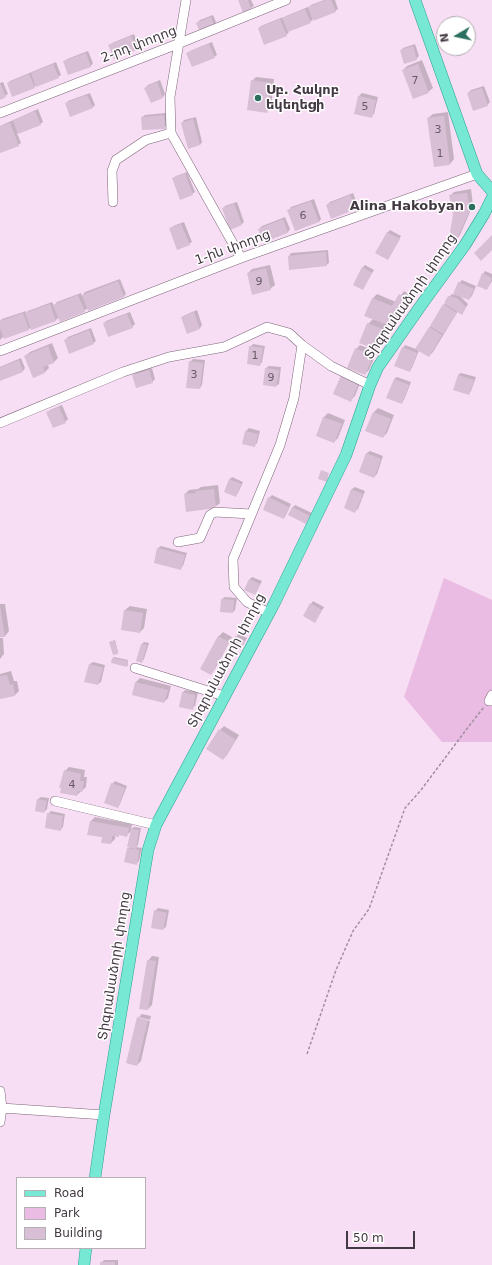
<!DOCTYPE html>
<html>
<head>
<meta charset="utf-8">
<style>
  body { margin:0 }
  #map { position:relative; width:492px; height:1265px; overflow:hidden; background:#f8def4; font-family:"DejaVu Sans",sans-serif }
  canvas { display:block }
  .legend { position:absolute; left:16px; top:1177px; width:130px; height:72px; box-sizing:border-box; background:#fff; border:1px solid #b4b0b3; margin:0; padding:5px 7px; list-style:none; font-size:12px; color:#433942 }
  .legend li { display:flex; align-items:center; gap:8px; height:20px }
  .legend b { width:20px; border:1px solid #b4b0b3 }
  .north { position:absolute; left:436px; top:16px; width:40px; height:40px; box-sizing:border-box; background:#fff; border:1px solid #b4b0b3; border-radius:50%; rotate:261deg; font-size:11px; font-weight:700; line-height:16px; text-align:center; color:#433942 }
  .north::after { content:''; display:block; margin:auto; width:14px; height:18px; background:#2c6e5f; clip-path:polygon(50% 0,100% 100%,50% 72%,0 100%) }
  .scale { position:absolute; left:346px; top:1231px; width:69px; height:18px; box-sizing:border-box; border:2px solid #433942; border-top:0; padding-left:5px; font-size:12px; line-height:14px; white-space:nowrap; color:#433942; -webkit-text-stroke:3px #fff; paint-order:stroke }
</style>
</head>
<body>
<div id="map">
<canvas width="492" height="1265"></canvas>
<ul class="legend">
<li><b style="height:5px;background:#76e8d4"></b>Road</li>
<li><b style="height:11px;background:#eabbe3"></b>Park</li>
<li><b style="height:11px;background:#d8bfd5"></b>Building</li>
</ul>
<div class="north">N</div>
<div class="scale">50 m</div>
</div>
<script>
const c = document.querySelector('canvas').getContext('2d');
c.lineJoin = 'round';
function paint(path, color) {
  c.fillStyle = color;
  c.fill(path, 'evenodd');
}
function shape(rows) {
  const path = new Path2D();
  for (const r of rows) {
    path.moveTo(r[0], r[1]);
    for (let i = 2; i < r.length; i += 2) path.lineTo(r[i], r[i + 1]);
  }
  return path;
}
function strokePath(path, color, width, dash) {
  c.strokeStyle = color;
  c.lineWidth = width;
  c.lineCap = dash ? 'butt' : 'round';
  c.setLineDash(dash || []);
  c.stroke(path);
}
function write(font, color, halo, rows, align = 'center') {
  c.font = font + ' "DejaVu Sans","Noto Sans Armenian",sans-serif';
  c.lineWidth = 3;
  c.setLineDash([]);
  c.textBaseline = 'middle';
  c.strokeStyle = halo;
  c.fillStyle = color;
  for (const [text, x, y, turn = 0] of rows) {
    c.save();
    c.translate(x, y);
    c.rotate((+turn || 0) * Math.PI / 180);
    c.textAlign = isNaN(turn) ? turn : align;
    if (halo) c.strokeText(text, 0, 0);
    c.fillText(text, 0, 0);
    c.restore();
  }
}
const green = shape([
  [444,578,492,600,492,742,442,742,404,697]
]);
const shadow = shape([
  [239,0,251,0,254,6,251,8,243,11],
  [324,0,335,0,338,9,335,11,313,19,310,22,288,31,289,32,286,35,259,28,261,26,283,17,283,18,286,16,308,7,308,8,311,5],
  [213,15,216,22,214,25,197,23,200,20],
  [134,34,139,47,136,50,110,46,112,43],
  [212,42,217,55,214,57,188,53,190,51],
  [415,44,419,56,416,59,401,51,403,48],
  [88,51,93,63,91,66,69,74,64,62,67,59],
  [422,60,433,88,428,92,403,70,407,66],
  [56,62,61,75,58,77,36,85,34,87,8,83,10,81],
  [256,77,274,79,271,107,267,112,252,81],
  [160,80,165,94,163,97,151,102,145,88,148,85],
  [3,82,8,94,0,99,0,83],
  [484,86,490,102,487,105,468,93,471,90],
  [90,93,95,105,92,108,66,104,68,101],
  [362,93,378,97,374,114,371,117,355,113,359,96],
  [38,109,43,122,40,124,17,133,21,143,18,145,0,152,0,126],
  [448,112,454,159,450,164,428,118,433,114],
  [166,113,167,125,164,128,142,117,145,115],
  [196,117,202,142,200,145,182,123,184,120],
  [187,172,195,192,192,194,173,178,176,176],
  [471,189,473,205,460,235,456,240,454,215,450,196,454,192],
  [353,193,358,206,355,208,327,205,330,202],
  [314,199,321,219,319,222,289,210,291,207],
  [237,202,244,222,242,224,230,229,223,209,225,206],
  [285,217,290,229,288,232,259,229,262,226],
  [184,222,192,242,189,244,170,229,173,226],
  [390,230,401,236,388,259,387,233],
  [328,250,329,263,326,265,289,256,291,253],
  [270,265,275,285,270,289,248,273,252,269],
  [365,265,374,270,363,288,362,268],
  [485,271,492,274,492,281,487,289,483,274],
  [120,279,126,294,124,296,88,308,84,311,59,317,55,321,4,336,0,340,0,321,2,319,26,311,26,313,28,311,52,302,54,306,57,302,81,293,82,296,85,292],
  [462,280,476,286,472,296,469,299,459,295,468,304,464,311,462,314,458,311,433,352,429,356,419,350,412,368,409,371,403,348,405,345,416,349,449,297,452,294,454,295,459,283],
  [404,291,412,296,397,322,393,326,389,325,381,345,377,349,368,324,373,319,373,298,377,294,396,302],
  [197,310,202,325,200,328,188,332,182,317,185,315],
  [130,312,135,324,132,327,104,324,106,321],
  [91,328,96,341,93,343,65,340,68,337],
  [52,343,58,358,54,362,48,365,49,368,45,372,33,376,25,356,30,352],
  [253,344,265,346,262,362,260,365,250,347],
  [360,345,377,352,369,370,365,374,356,349],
  [21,358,25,368,23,371,0,380,0,367],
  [193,359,205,360,202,385,200,388,190,362],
  [269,366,281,367,279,384,276,386,266,368],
  [152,368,155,379,152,382,133,375,136,372],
  [461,373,476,377,471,391,469,394,458,375],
  [397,377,411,382,404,400,401,402,394,379],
  [362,378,355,396,351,400,334,394],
  [62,405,68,419,65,422,48,412,50,410],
  [378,408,394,415,387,433,383,437,366,430,374,412],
  [328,413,345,420,338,438,334,442,317,435,324,417],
  [249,428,260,431,257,443,254,446,243,443,246,431],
  [370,451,383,456,377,474,374,477,367,453],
  [232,477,243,482,238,493,236,495,229,480],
  [218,485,220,503,215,507,185,494,189,490,198,489,201,487],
  [355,487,365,491,358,509,355,511,345,507,352,489],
  [272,495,291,504,286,515,284,518,269,498],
  [295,505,312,513,306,522,292,508],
  [161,546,187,553,183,566,180,569,158,548],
  [252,577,262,581,257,591,255,594,249,580],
  [225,597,237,598,235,610,233,612,222,599],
  [313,601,324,607,315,622,311,604],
  [0,604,5,604,9,631,5,636,0,636],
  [130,606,147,609,144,628,140,632,125,610],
  [223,632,232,637,215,669,211,674,202,669,219,636],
  [238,634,247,638,241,649,236,637],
  [0,638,3,638,4,654,0,659],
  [115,640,118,652,117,653,110,642],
  [144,642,149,643,144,659,142,662,142,644],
  [114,657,128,660,128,665,127,666,113,658],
  [93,662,105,665,101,682,98,684,90,664],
  [11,671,14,681,17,681,19,691,15,695,0,698,0,674],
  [140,678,171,686,168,698,164,702,133,694,136,682],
  [185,690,198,692,195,706,192,708,182,693],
  [224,726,239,735,227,755,223,759,220,730],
  [69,767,85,770,84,777,87,777,86,787,77,795,65,771],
  [115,781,127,786,120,804,118,807,112,784],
  [41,797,49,798,47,809,44,812,38,799],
  [51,811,65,814,63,827,60,830,48,814],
  [95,817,132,824,131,829,134,827,141,828,138,845,136,847,142,848,139,861,137,863,128,849,130,847,131,831,127,835,120,834,118,836,115,836,115,839,111,843,103,837,88,834,91,821],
  [158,908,169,910,166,927,163,929,155,911],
  [152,956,159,957,152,1005,148,1009,148,961],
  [142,1014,151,1016,150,1020,139,1017,139,1019,150,1021,141,1061,137,1065,138,1018],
  [104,1260,118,1260,118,1265,101,1265,101,1263]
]);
const building = shape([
  [238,0,248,0,251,9,243,13],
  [326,0,331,0,336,12,313,21,308,7],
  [305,9,311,23,288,32,282,18],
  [211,17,214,26,200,32,196,23],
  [280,19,287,36,264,45,258,28],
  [131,36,137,50,114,59,108,45],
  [209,44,215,58,192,67,186,53],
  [413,46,417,60,404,64,400,50],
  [86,53,91,67,68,75,63,61],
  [53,64,59,78,36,87,31,73],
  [418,64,429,93,413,99,402,70],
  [29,74,35,88,12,97,7,83],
  [251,80,271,83,267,113,247,110],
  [157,82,163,98,151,103,144,88],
  [0,83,6,97,0,100],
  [482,88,488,106,473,111,467,93],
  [87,95,93,108,70,117,65,103],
  [358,96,376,100,372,118,354,114],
  [35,111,41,125,18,134,13,120],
  [164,115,165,129,142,130,141,117],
  [444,116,450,165,434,167,427,118],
  [193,119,200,145,188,149,181,123],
  [10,123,19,146,0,153,0,126],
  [185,173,193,195,180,200,172,178],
  [467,193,470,210,456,241,449,238,453,215,449,195],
  [350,195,356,209,331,219,326,205],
  [311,201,319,222,295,231,287,210],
  [234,204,242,225,230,230,222,208],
  [283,219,288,233,264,242,258,229],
  [181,224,190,245,177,250,169,228],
  [387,232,400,239,388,260,375,253],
  [492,235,492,250,481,261,474,253],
  [326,252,327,266,289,270,288,256],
  [362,267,372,273,363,290,353,285],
  [266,268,271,290,252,295,247,273],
  [482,273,492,278,487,290,477,286],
  [118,281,124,297,88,311,82,295],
  [458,282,474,289,469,300,453,294],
  [399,294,409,300,393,327,364,316,372,298,392,306],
  [78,295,85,312,60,322,53,305],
  [448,296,457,298,466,307,462,315,444,303],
  [50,304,56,321,31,330,25,313],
  [443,304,457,313,443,334,430,326],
  [194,312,200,329,187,334,181,317],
  [23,313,29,330,4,339,0,328,0,321],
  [127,314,133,328,108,337,103,323],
  [367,323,385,330,377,350,359,343],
  [429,327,442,335,429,357,415,349],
  [89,330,94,344,69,354,64,340],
  [48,346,54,363,43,367,45,373,33,378,24,356],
  [249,346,263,348,260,366,247,364],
  [402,347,417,353,410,372,394,366],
  [355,348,373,356,365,375,347,368],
  [19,360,23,372,0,381,0,368],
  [189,361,203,363,200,389,186,388],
  [265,368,279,370,276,387,263,385],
  [149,370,153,383,136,388,132,375],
  [341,375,359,382,351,402,333,394],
  [458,375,474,380,469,395,453,390],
  [394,379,409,385,402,404,386,398],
  [59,407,66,423,53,428,46,412],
  [373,412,391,419,383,438,365,431],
  [323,417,342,424,334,443,316,436],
  [245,431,258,434,255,447,242,444],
  [366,453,381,459,374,478,359,472],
  [321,470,329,473,327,482,318,479],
  [229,479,241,484,236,497,224,492],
  [214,489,216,508,186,512,184,494,196,493,195,491],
  [351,489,363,494,355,513,344,508],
  [268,497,289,507,284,519,263,510],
  [292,507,310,516,306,524,288,515],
  [157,548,185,555,181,570,154,563],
  [249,579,260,584,255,595,244,590],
  [221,599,234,600,233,613,220,612],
  [310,603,322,610,315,623,303,616],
  [0,606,5,637,0,637],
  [124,610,143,613,140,633,121,630],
  [218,636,229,642,211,675,200,669],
  [235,636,245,641,241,650,231,645],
  [115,640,118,654,113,655,109,642],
  [141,644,147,645,142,663,136,661],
  [112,658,128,661,127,667,111,663],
  [89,664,103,668,98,685,84,682],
  [7,675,10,685,13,684,15,696,0,699,0,676],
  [135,682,168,690,164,703,132,695],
  [182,692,195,695,193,710,179,707],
  [219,729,236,740,223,760,206,749],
  [64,770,81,774,80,781,84,781,82,792,78,791,77,796,60,793,61,788,59,788],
  [111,783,125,788,118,808,104,803],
  [37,799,47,801,44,813,35,811],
  [47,813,63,816,61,831,45,828],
  [90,821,129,828,127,837,119,835,119,837,112,836,111,844,101,843,102,837,87,835],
  [131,829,139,830,136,849,127,847],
  [127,848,139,850,137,865,124,862],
  [154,910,167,913,163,930,151,928],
  [147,960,156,961,148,1010,139,1009],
  [137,1017,148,1020,137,1066,126,1063],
  [100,1262,115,1262,115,1265,100,1265]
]);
const path = shape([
  [307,1054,336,970,353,931,369,909,405,808,421,790,469,726,484,707]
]);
const minor = shape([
  [186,0,170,97,171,133,241,258],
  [0,113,180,43,286,0],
  [113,202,112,171,116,160,146,140,171,133],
  [0,351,241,258,477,174],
  [0,423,123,372,169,357,224,347,267,327,289,333,302,345,331,366,370,385],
  [178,542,200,538,210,515,215,512,251,514],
  [269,613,247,602,234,587,233,559,280,445,294,398,302,345],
  [135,668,224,696],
  [492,695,489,701,492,701],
  [55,801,156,825],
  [0,1091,2,1108,0,1122],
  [2,1108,104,1115]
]);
const major = shape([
  [415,0,477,174,492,191],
  [95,1178,104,1115,148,850,156,825,274,604,346,455,370,385,378,367,422,304,465,245,484,214,492,198],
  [84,1265,86,1248]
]);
const markers = [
  [258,98,4,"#2c6e5f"],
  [472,207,4,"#2c6e5f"]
];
const numberNames = [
  ["7",415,81],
  ["5",365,107],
  ["3",438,130],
  ["1",440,154],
  ["6",303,216],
  ["9",259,282],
  ["1",255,356],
  ["3",194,375],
  ["9",271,378],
  ["4",72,785]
];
const streetNames = [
  ["2-րդ փողոց",139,45,-21],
  ["1-ին փողոց",233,248,-20],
  ["Տիգրանաձորի փողոց",411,297,-55],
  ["Տիգրանաձորի փողոց",227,661,-62],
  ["Տիգրանաձորի փողոց",115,966,-81]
];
const poiNames = [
  ["Սբ. Հակոբ",266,91],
  ["եկեղեցի",266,106],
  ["Alina Hakobyan",464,207,"right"]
];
paint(green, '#eabbe3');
paint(shadow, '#0003');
paint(building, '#d8bfd5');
strokePath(minor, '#7c6578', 10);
strokePath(major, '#29a08e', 12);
strokePath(path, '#a2909f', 1.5, [3, 2]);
strokePath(minor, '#fff', 9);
strokePath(major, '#76e8d4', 11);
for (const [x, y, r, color] of markers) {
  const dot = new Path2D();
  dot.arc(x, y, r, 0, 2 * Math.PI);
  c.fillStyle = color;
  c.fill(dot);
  strokePath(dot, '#fff', 1.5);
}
write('11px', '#685a67', null, numberNames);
write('13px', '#433942', '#fff', streetNames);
write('bold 13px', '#433942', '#fff', poiNames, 'left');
</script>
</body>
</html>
